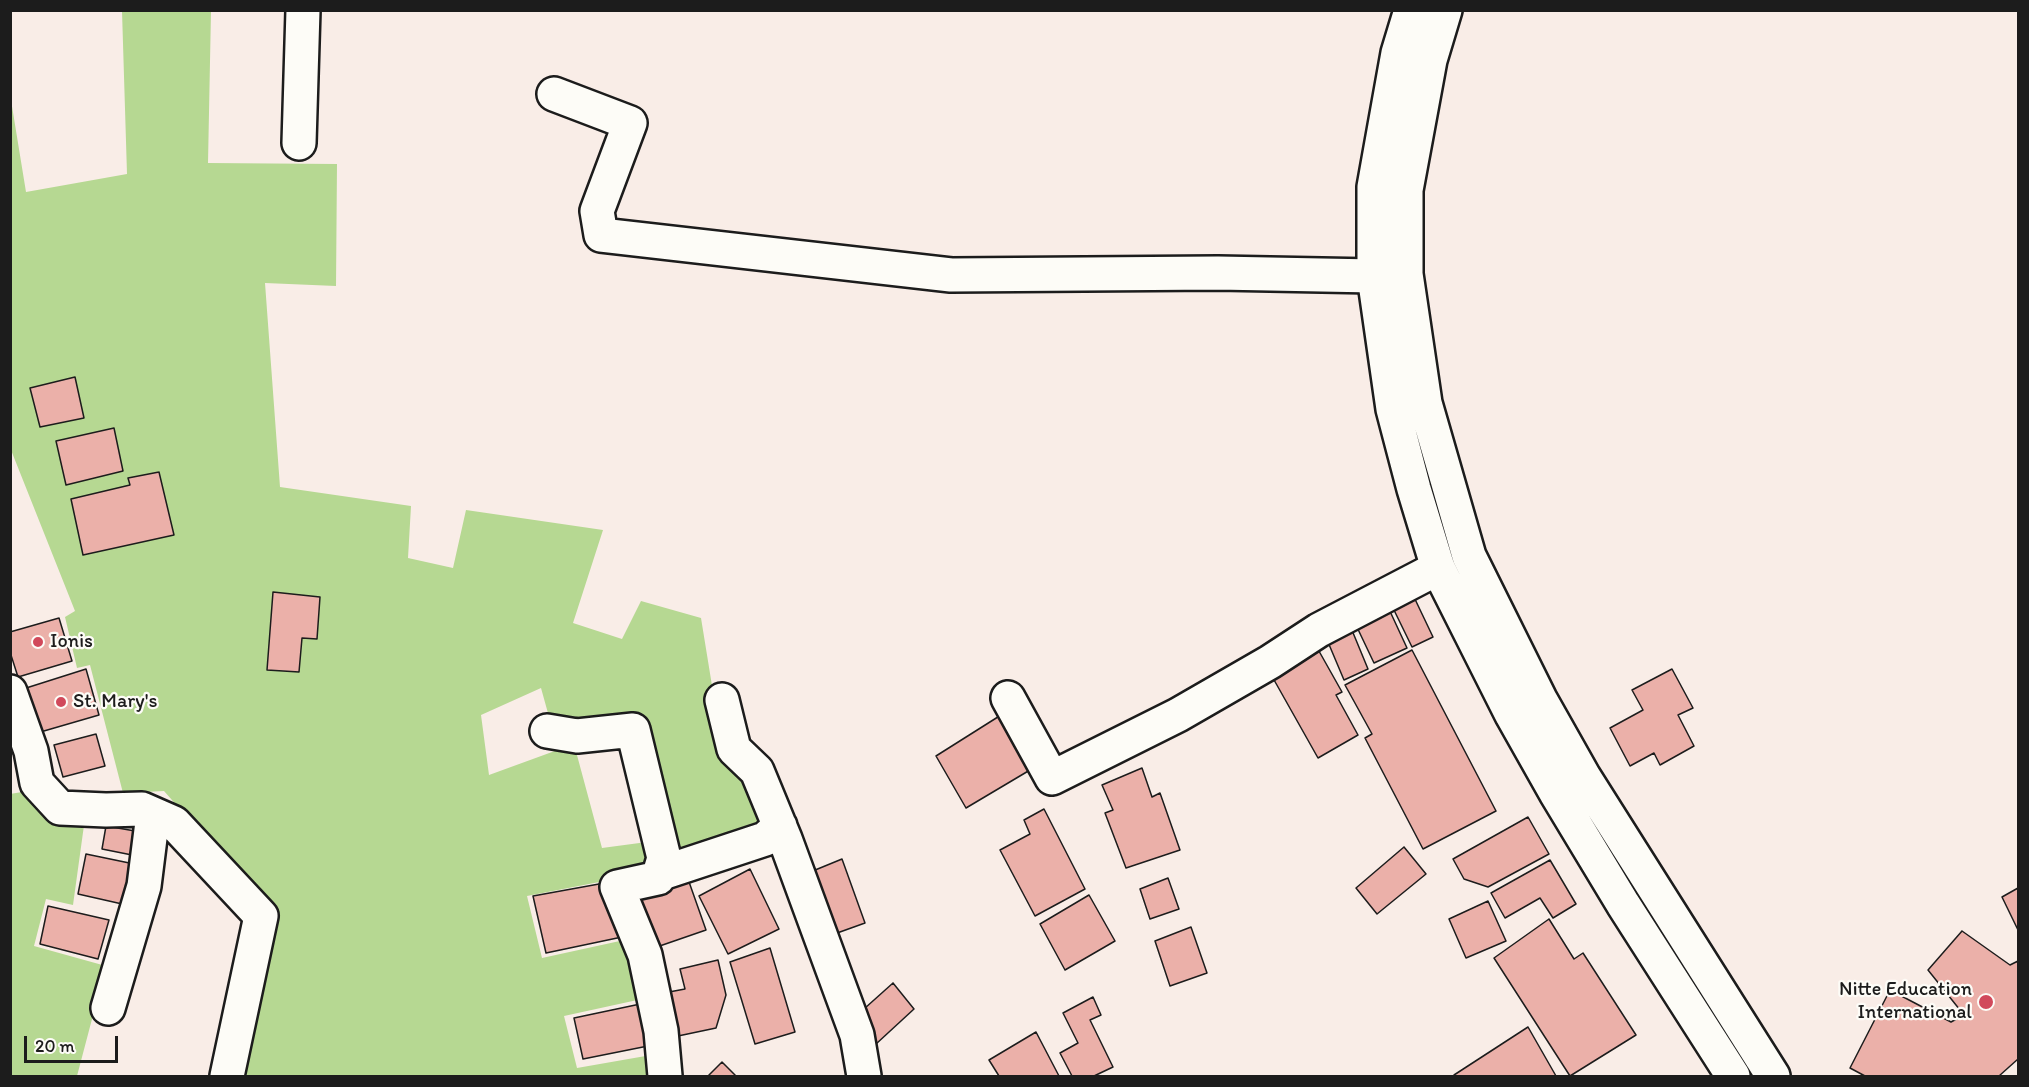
<!DOCTYPE html>
<html>
<head>
<meta charset="utf-8">
<style>
  body { margin:0 }
  #map { position:relative; width:2029px; height:1087px; overflow:hidden; background:#f9ede7; font-family:Itim,sans-serif }
  canvas { display:block }
  .frame { position:absolute; inset:0; border:12px solid #1c1c1c; pointer-events:none }
  .scale { position:absolute; left:24px; top:1036px; width:94px; height:27px; box-sizing:border-box; border:3px solid #1c1c1c; border-top:0; padding-left:8px; font-size:18px; line-height:21px; white-space:nowrap; color:#1c1c1c; -webkit-text-stroke:4px #fdfcf7; paint-order:stroke }
</style>
</head>
<body>
<div id="map">
<canvas width="2029" height="1087"></canvas>
<div class="frame"></div>
<div class="scale">20 m</div>
</div>
<script>
const c = document.querySelector('canvas').getContext('2d');
c.lineJoin = 'round';
function paint(path, color) {
  c.fillStyle = color;
  c.fill(path, 'evenodd');
}
function shape(rows) {
  const path = new Path2D();
  for (const r of rows) {
    path.moveTo(r[0], r[1]);
    for (let i = 2; i < r.length; i += 2) path.lineTo(r[i], r[i + 1]);
  }
  return path;
}
function strokePath(path, color, width, dash) {
  c.strokeStyle = color;
  c.lineWidth = width;
  c.lineCap = dash ? 'butt' : 'round';
  c.setLineDash(dash || []);
  c.stroke(path);
}
function write(font, color, halo, rows, align = 'center') {
  c.font = font + ' Itim,sans-serif';
  c.lineWidth = 4.5;
  c.setLineDash([]);
  c.textBaseline = 'middle';
  c.strokeStyle = halo;
  c.fillStyle = color;
  for (const [text, x, y, turn = 0] of rows) {
    c.save();
    c.translate(x, y);
    c.rotate((+turn || 0) * Math.PI / 180);
    c.textAlign = isNaN(turn) ? turn : align;
    if (halo) c.strokeText(text, 0, 0);
    c.fillText(text, 0, 0);
    c.restore();
  }
}
const green = shape([
  [122,11,211,11,208,163,337,164,336,286,265,283,280,487,411,506,408,558,453,568,466,510,603,530,573,623,622,639,641,601,701,618,714,698,770,823,677,861,635,719,551,724,541,688,481,715,489,775,574,744,602,848,647,842,651,872,527,896,542,958,629,939,642,999,564,1016,577,1068,657,1054,659,1076,242,1076,271,912,164,791,123,793,90,665,77,668,65,617,75,611,11,450,10,94,26,192,127,174],
  [34,790,85,818,73,905,46,899,34,946,106,966,77,1076,11,1076,10,794]
]);
const building = shape([
  [75,377,84,418,40,427,30,388,75,377],
  [114,428,123,471,66,485,56,441,114,428],
  [159,472,174,535,83,555,71,499,130,485,128,478,159,472],
  [273,592,320,597,317,639,302,638,299,672,267,670,273,592],
  [1413,595,1433,637,1412,647,1392,606,1413,595],
  [1388,607,1407,648,1374,663,1355,623,1388,607],
  [59,618,72,661,18,677,10,652,10,632,59,618],
  [1349,623,1368,669,1344,680,1325,635,1349,623],
  [1315,644,1342,692,1336,695,1358,735,1318,758,1269,671,1315,644],
  [1412,650,1496,811,1423,849,1365,738,1372,734,1345,685,1412,650],
  [86,669,99,715,37,733,23,689,86,669],
  [1672,669,1693,708,1678,715,1694,746,1660,765,1654,753,1630,766,1610,728,1643,710,1632,690,1672,669],
  [1001,715,1030,770,966,808,936,756,1001,715],
  [96,734,105,766,63,777,54,745,96,734],
  [1142,768,1152,797,1160,793,1180,850,1126,868,1105,813,1113,810,1102,785,1142,768],
  [1044,809,1085,889,1035,916,1000,850,1030,834,1024,820,1044,809],
  [1528,817,1549,854,1488,887,1464,879,1453,859,1528,817],
  [106,826,141,832,137,856,102,849,106,826],
  [1404,847,1426,874,1377,914,1356,888,1404,847],
  [86,854,139,865,131,906,78,894,86,854],
  [842,859,865,923,826,937,803,875,842,859],
  [1550,860,1576,904,1553,918,1540,898,1505,918,1491,893,1550,860],
  [750,869,779,929,728,954,699,896,750,869],
  [1168,878,1179,909,1150,919,1140,889,1168,878],
  [688,879,706,930,651,949,633,899,688,879],
  [610,882,622,937,546,953,533,896,610,882],
  [2018,888,2018,930,2002,897,2018,888],
  [1089,895,1115,941,1065,970,1040,924,1089,895],
  [1488,901,1506,941,1466,958,1449,919,1488,901],
  [48,906,109,920,98,959,40,944,48,906],
  [1549,919,1574,959,1583,953,1636,1035,1570,1076,1494,958,1549,919],
  [1191,927,1207,973,1170,986,1155,941,1191,927],
  [1962,931,2010,965,2018,961,2018,1059,1999,1076,1865,1076,1850,1068,1890,990,1951,1022,1964,1015,1928,970,1962,931],
  [770,948,795,1032,755,1044,730,962,770,948],
  [718,960,726,995,716,1028,678,1036,669,992,685,989,680,969,718,960],
  [893,983,914,1009,876,1044,855,1017,893,983],
  [1093,997,1101,1015,1090,1020,1113,1067,1094,1076,1072,1076,1060,1053,1078,1043,1063,1013,1093,997],
  [645,1003,653,1045,583,1059,574,1018,645,1003],
  [1528,1027,1556,1076,1455,1076,1454,1075,1528,1027],
  [1036,1032,1059,1076,999,1076,989,1060,1036,1032],
  [722,1062,736,1076,708,1076,722,1062]
]);
const street = shape([
  [554,94,630,123,597,211,601,235,951,275,1218,273,1374,276],
  [299,143,303,10],
  [10,692,31,751,37,783,60,808,106,810,142,809,174,823,261,916,227,1076],
  [1008,698,1052,778,1178,715,1270,662,1319,630,1438,568],
  [722,700,734,749,757,771,785,839,857,1035,864,1076],
  [547,731,577,736,633,730,664,858,658,878,617,887,645,955,661,1031,665,1076],
  [659,874,765,839,780,826],
  [108,1008,144,886,153,814]
]);
const highway = shape([
  [1411,10,1398,53,1374,187,1374,276,1393,409,1414,489,1438,568,1512,715,1556,793,1623,904,1733,1076],
  [1445,10,1430,60,1406,190,1406,274,1425,403,1469,556,1540,699,1584,777,1773,1076]
]);
const markers = [
  [38,642,6,"#d1495b"],
  [61,702,6,"#d1495b"],
  [1986,1002,8,"#d1495b"]
];
const poiNames = [
  ["Ionis",50,642],
  ["St. Mary's",73,702],
  ["Nitte Education",1972,990,"right"],
  ["International",1972,1013,"right"]
];
paint(green, '#b6d892');
paint(building, '#ebb0a9');
strokePath(building, '#1c1c1c', 1.5);
strokePath(street, '#1c1c1c', 38);
strokePath(highway, '#1c1c1c', 38);
strokePath(street, '#fdfcf7', 33);
strokePath(highway, '#fdfcf7', 33);
for (const [x, y, r, color] of markers) {
  const dot = new Path2D();
  dot.arc(x, y, r, 0, 2 * Math.PI);
  c.fillStyle = color;
  c.fill(dot);
  strokePath(dot, '#fdfcf7', 2);
}
write('20px', '#1c1c1c', '#fdfcf7', poiNames, 'left');
</script>
</body>
</html>
